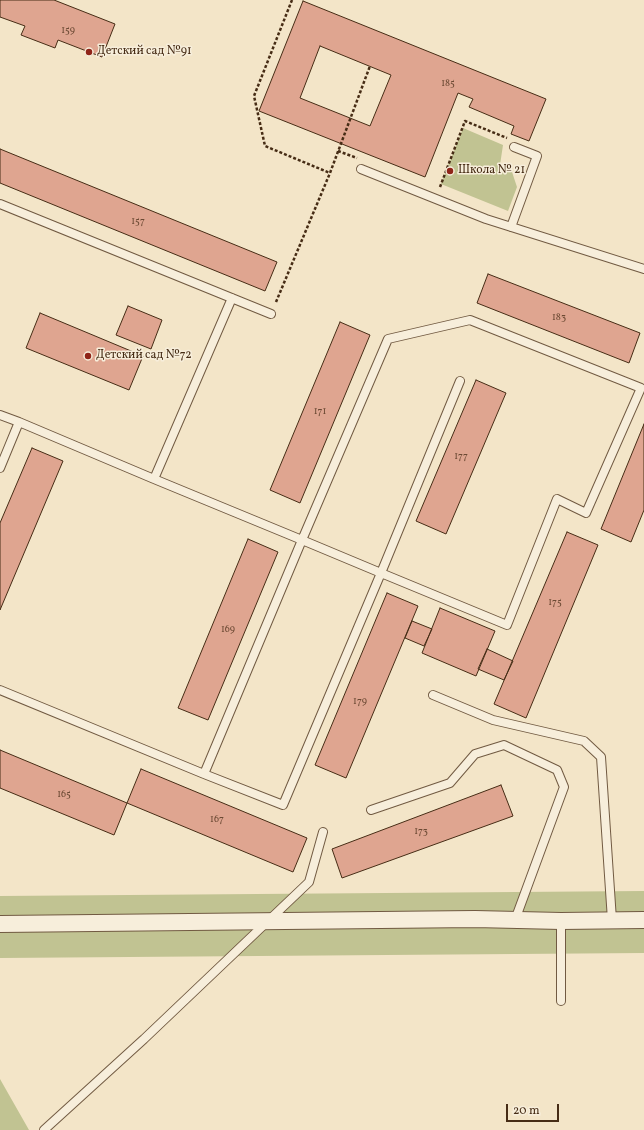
<!DOCTYPE html>
<html>
<head>
<meta charset="utf-8">
<style>
  body { margin:0 }
  #map { position:relative; width:644px; height:1130px; overflow:hidden; background:#f3e5c8; font-family:Vollkorn,serif }
  canvas { display:block }
  .scale { position:absolute; left:506px; top:1104px; width:53px; height:18px; box-sizing:border-box; border:2px solid #462c15; border-top:0; padding-left:5px; font-size:12px; line-height:14px; white-space:nowrap; color:#462c15; -webkit-text-stroke:3px #f7eedb; paint-order:stroke }
</style>
</head>
<body>
<div id="map">
<canvas width="644" height="1130"></canvas>
<div class="scale">20 m</div>
</div>
<script>
const c = document.querySelector('canvas').getContext('2d');
c.lineJoin = 'round';
function paint(path, color) {
  c.fillStyle = color;
  c.fill(path, 'evenodd');
}
function shape(rows) {
  const path = new Path2D();
  for (const r of rows) {
    path.moveTo(r[0], r[1]);
    for (let i = 2; i < r.length; i += 2) path.lineTo(r[i], r[i + 1]);
  }
  return path;
}
function strokePath(path, color, width, dash) {
  c.strokeStyle = color;
  c.lineWidth = width;
  c.lineCap = dash ? 'butt' : 'round';
  c.setLineDash(dash || []);
  c.stroke(path);
}
function write(font, color, halo, rows, align = 'center') {
  c.font = font + ' Vollkorn,serif';
  c.lineWidth = 3;
  c.setLineDash([]);
  c.textBaseline = 'middle';
  c.strokeStyle = halo;
  c.fillStyle = color;
  for (const [text, x, y, turn = 0] of rows) {
    c.save();
    c.translate(x, y);
    c.rotate((+turn || 0) * Math.PI / 180);
    c.textAlign = isNaN(turn) ? turn : align;
    if (halo) c.strokeText(text, 0, 0);
    c.fillText(text, 0, 0);
    c.restore();
  }
}
const green = shape([
  [463,128,503,145,500,165,512,172,517,187,508,211,441,184],
  [644,891,644,953,0,958,0,896],
  [0,1079,29,1130,0,1130]
]);
const building = shape([
  [0,0,54,0,115,24,102,57,58,40,55,48,21,35,25,26,0,17,0,0],
  [303,1,546,99,529,141,511,134,514,126,469,107,473,99,458,93,425,177,259,111,303,1],
  [320,46,391,75,370,126,300,98,320,46],
  [0,149,277,262,265,291,0,183,0,149],
  [488,274,640,333,629,363,477,303,488,274],
  [128,306,162,320,151,349,116,335,128,306],
  [40,313,143,356,129,390,26,348,40,313],
  [340,322,370,335,300,503,270,490,340,322],
  [476,380,506,393,446,534,416,521,476,380],
  [644,424,644,510,631,542,601,529,644,424],
  [32,448,63,461,0,610,0,523,32,448],
  [567,532,598,545,526,718,494,704,567,532],
  [248,539,278,552,208,720,178,708,248,539],
  [387,593,418,606,346,778,315,765,387,593],
  [440,608,495,631,476,676,422,653,440,608],
  [412,621,432,629,424,646,405,638,412,621],
  [487,649,513,661,504,680,478,669,487,649],
  [0,750,127,803,114,835,0,788,0,750],
  [141,769,307,838,293,872,127,803,141,769],
  [501,785,513,816,342,878,332,849,501,785]
]);
const path = shape([
  [292,0,254,96,265,146,330,173],
  [338,151,357,158],
  [440,187,465,121,507,138],
  [276,302,330,173,370,66]
]);
const service = shape([
  [361,169,486,219,644,269],
  [0,204,271,314],
  [511,227,537,156,514,147],
  [0,415,19,422,154,479,302,540,381,573,507,625,557,499,586,513,641,388,470,320,388,339,302,540,204,774],
  [0,468,19,422],
  [154,479,232,298],
  [0,690,204,774,283,805,381,573,460,381],
  [433,695,493,720,584,741,601,757,612,920],
  [371,810,450,783,475,754,504,745,557,770,564,787,515,920],
  [561,1001,561,921],
  [44,1130,144,1039,309,882,323,832]
]);
const minor = shape([
  [0,924,475,919,561,921,644,920]
]);
const markers = [
  [89,52,4,"#8f2418"],
  [450,171,4,"#8f2418"],
  [88,356,4,"#8f2418"]
];
const numberNames = [
  ["159",68,31],
  ["185",448,84],
  ["157",138,222],
  ["183",559,318],
  ["171",320,412],
  ["177",461,457],
  ["175",555,603],
  ["169",228,630],
  ["179",360,702],
  ["165",64,795],
  ["167",217,820],
  ["173",421,832]
];
const poiNames = [
  ["Детский сад №91",97,52],
  ["Школа № 21",458,171],
  ["Детский сад №72",96,356]
];
paint(green, '#c1c392');
paint(building, '#dfa590');
strokePath(building, '#462c15', 1);
strokePath(service, '#715a42', 10);
strokePath(minor, '#715a42', 18);
strokePath(path, '#462c15', 2.5, [3, 2]);
strokePath(service, '#f7eedb', 8);
strokePath(minor, '#f7eedb', 16);
for (const [x, y, r, color] of markers) {
  const dot = new Path2D();
  dot.arc(x, y, r, 0, 2 * Math.PI);
  c.fillStyle = color;
  c.fill(dot);
  strokePath(dot, '#f7eedb', 1.5);
}
write('10px', '#6c4a34', null, numberNames);
write('12px', '#462c15', '#f7eedb', poiNames, 'left');
</script>
</body>
</html>
